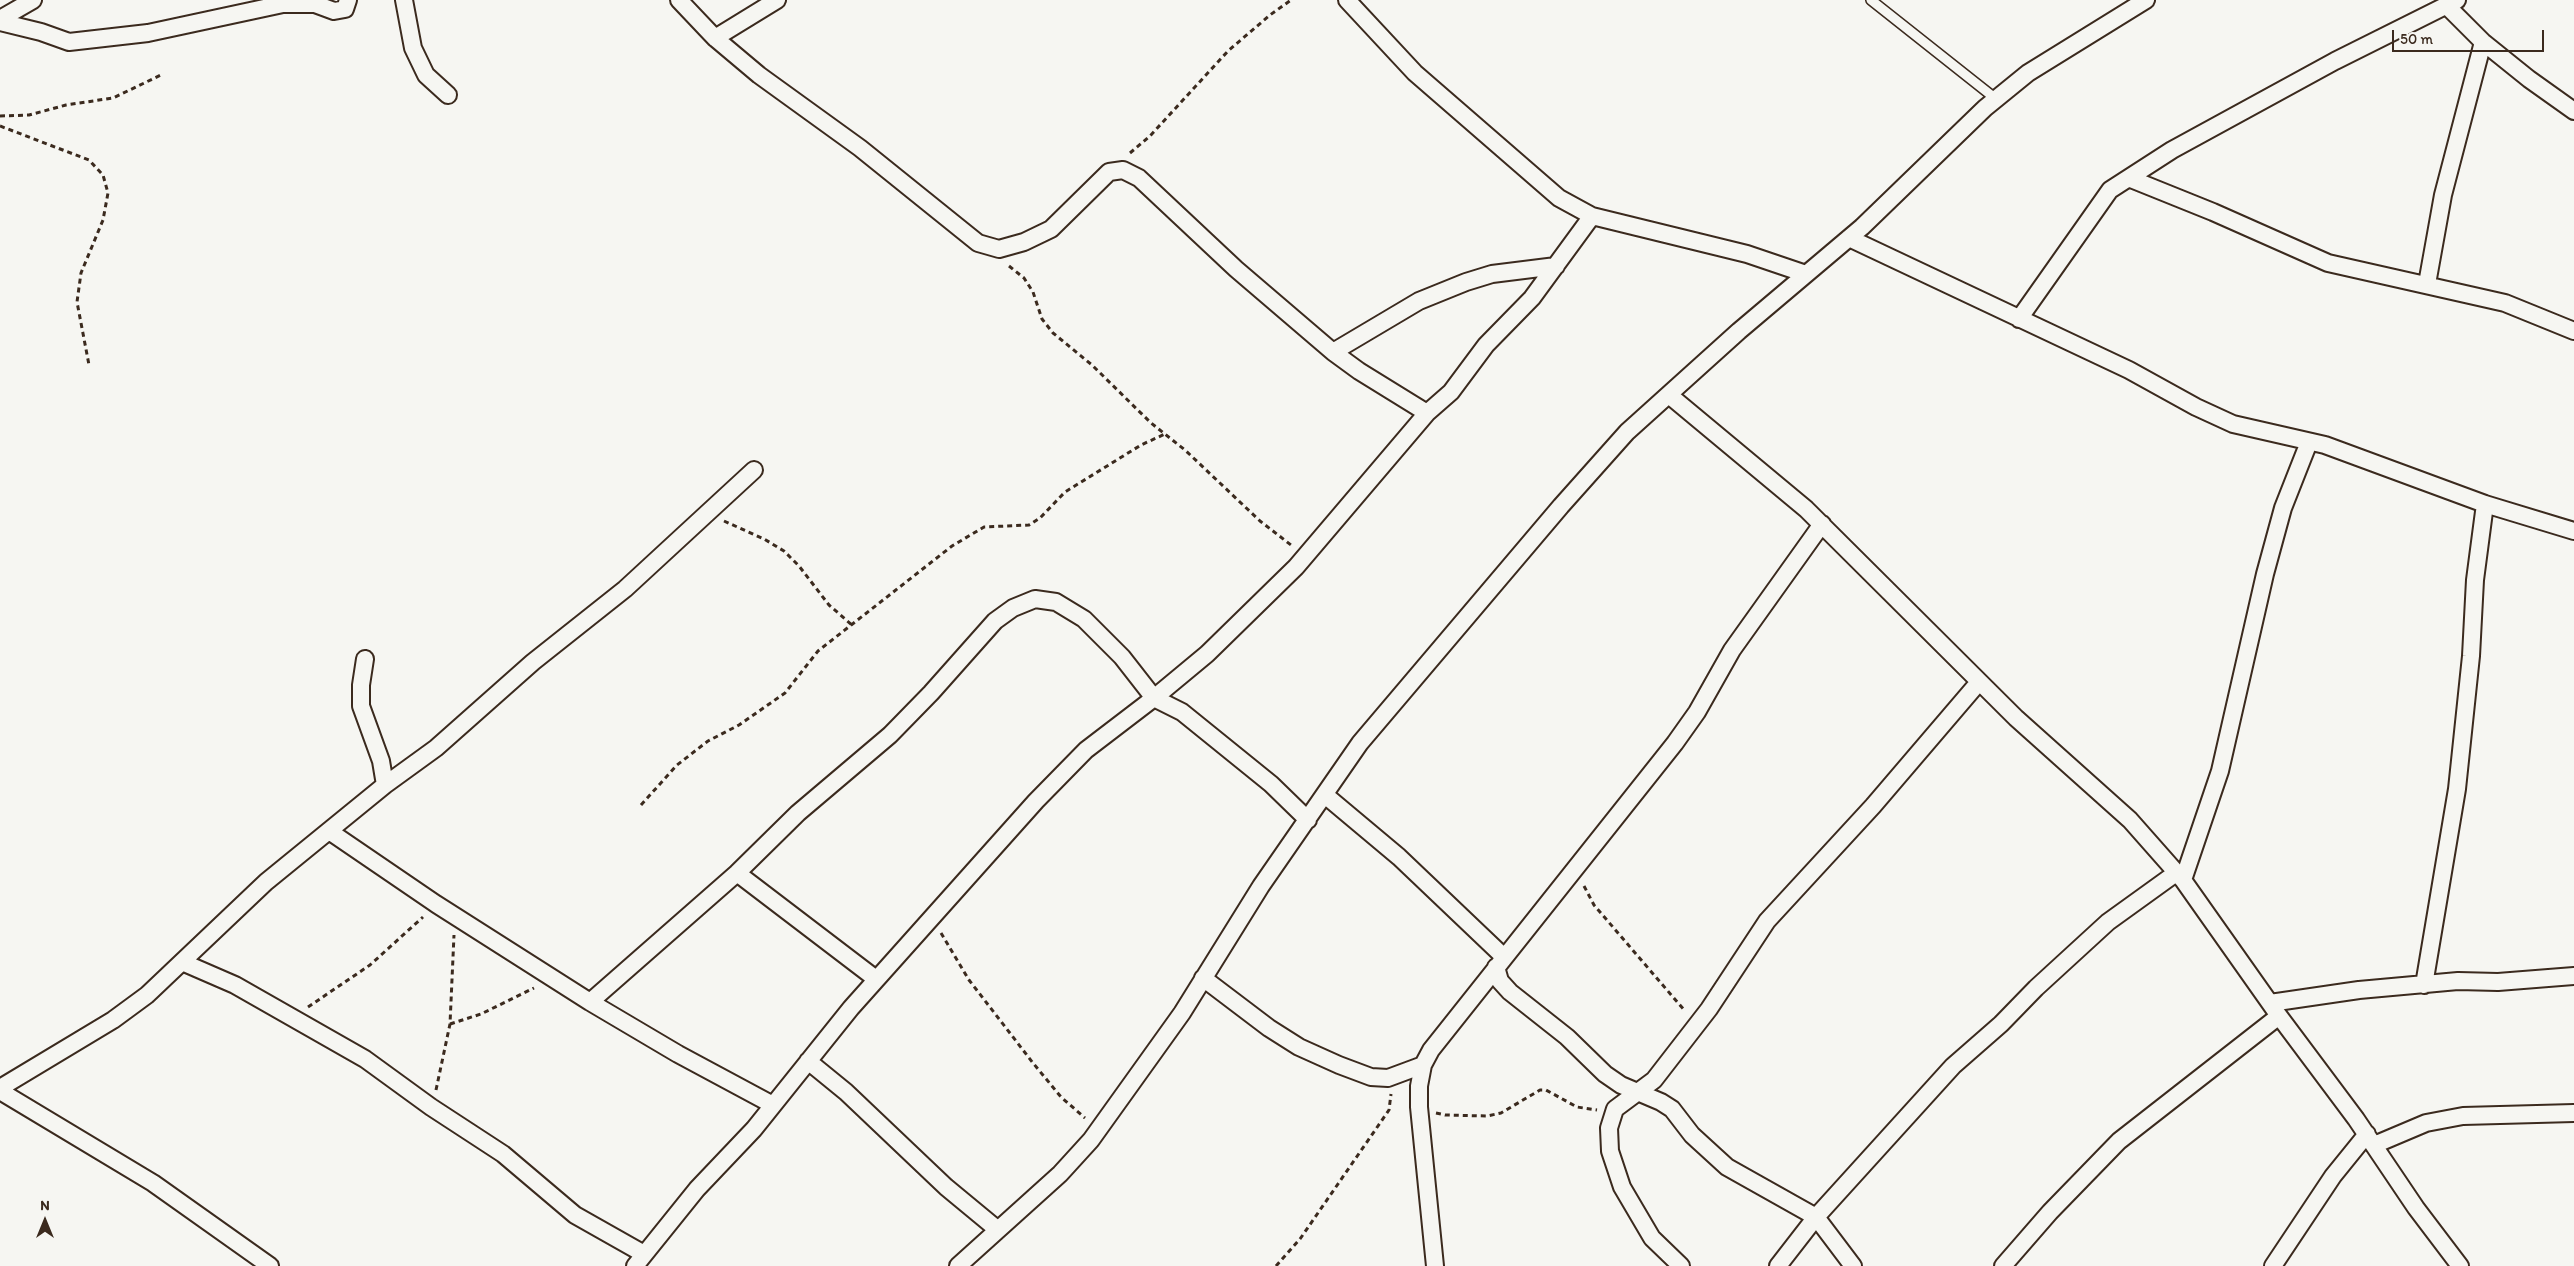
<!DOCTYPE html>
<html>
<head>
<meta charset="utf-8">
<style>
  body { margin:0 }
  #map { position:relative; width:2574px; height:1266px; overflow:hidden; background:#f6f6f2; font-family:Itim,sans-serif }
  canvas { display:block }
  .north { position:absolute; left:20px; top:1196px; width:50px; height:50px; -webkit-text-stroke:4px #f6f6f2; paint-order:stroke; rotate:0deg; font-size:14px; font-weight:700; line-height:20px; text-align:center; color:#3b2a1e }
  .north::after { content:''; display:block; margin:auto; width:18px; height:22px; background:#3b2a1e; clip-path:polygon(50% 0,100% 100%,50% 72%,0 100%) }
  .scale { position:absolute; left:2392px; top:30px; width:152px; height:22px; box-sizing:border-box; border:2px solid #3b2a1e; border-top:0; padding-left:6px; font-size:15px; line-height:18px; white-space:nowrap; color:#3b2a1e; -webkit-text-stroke:4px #f6f6f2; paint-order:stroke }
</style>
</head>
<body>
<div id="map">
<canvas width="2574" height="1266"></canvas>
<div class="north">N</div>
<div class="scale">50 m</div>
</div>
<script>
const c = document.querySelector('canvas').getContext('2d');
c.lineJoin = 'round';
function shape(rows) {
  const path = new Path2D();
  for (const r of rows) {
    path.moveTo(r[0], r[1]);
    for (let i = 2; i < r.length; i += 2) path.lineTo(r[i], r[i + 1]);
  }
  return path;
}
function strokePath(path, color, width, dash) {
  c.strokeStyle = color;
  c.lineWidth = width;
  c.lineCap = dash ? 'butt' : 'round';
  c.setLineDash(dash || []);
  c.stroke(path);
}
const path = shape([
  [0,116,29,115,66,105,113,98,163,74],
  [0,126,89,160,103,175,108,193,103,220,81,273,77,302,89,365],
  [1130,153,1150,136,1228,51,1270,15,1291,0],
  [1009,266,1024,278,1033,292,1042,319,1053,333,1092,365,1151,423,1185,450,1260,521,1291,545],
  [724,521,764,539,784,551,799,566,829,605,852,625],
  [641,805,677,765,708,741,739,725,785,693,818,651,952,546,984,527,1029,525,1040,518,1065,492,1141,445,1165,434],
  [1584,886,1594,905,1685,1011],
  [941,933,969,980,1033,1063,1061,1097,1085,1118],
  [308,1007,370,965,423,917],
  [450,1024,481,1014,534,988],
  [436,1090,450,1024,454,935],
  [1436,1113,1445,1115,1487,1116,1501,1113,1540,1090,1546,1090,1577,1107,1597,1110],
  [1276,1266,1300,1239,1389,1110,1391,1094]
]);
const service = shape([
  [1871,0,1996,99]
]);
const minor = shape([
  [404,0,413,48,426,75,448,95],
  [679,0,715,38,759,75,860,148,978,243,999,249,1024,242,1051,229,1109,172,1123,170,1139,178,1236,269,1333,352,1359,371,1427,413],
  [1347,0,1415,73,1559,198,1592,216,1747,254,1806,274],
  [2446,5,2483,42,2529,79,2574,111],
  [0,19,33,0],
  [0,22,41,32,69,42,148,33,283,4,315,4,334,11,345,9,348,0],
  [715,38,777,0],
  [2131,179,2213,212,2328,263,2505,303,2574,331],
  [1849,238,2129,370,2196,407,2233,424,2325,445,2485,504,2574,531],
  [2427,284,2443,195,2483,42],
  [2019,319,2110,190,2172,150,2335,61,2457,0],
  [1333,352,1419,301,1466,282,1492,274,1556,266],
  [1669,395,1806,509,2016,718,2130,820,2183,880,2279,1016,2356,1119,2416,1208,2460,1266],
  [365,659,361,685,361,706,381,761,385,785],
  [1325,795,1399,857,1504,957],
  [329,831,436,904,590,1002,678,1054,773,1105],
  [737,873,876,979],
  [2183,880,2220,771,2265,574,2283,508,2309,442],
  [182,962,235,985,365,1059,431,1107,503,1154,575,1215,644,1254],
  [1496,967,1500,981,1510,992,1567,1037,1605,1074,1621,1085,1661,1102,1672,1109,1692,1135,1727,1167,1816,1217,1853,1266],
  [1203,978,1269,1028,1299,1047,1339,1065,1371,1077,1388,1078,1423,1065],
  [2424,985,2457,789,2471,656,2475,580,2485,504],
  [590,1002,737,873,798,813,890,735,931,693,995,621,1013,608,1035,599,1056,602,1084,619,1122,657,1154,698,1182,712,1271,784,1308,820],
  [2270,1003,2359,990,2458,981,2498,982,2574,976],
  [808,1061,846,1092,946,1187,998,1230],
  [0,1088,113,1020,147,995,266,882,385,785,436,748,533,662,625,589,754,470],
  [0,1091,153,1183,270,1266],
  [2374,1145,2426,1123,2463,1116,2574,1113],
  [635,1266,697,1189,754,1129,851,1008,1036,801,1086,750,1154,698,1207,654,1296,567,1427,413,1451,392,1486,345,1532,298,1592,216],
  [958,1266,1060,1174,1091,1140,1182,1013,1261,886,1360,743,1561,506,1627,432,1739,331,1862,227,1985,108,2028,73,2146,0],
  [1435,1266,1419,1107,1419,1086,1423,1065,1431,1050,1675,743,1697,712,1732,650,1822,524],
  [1681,1266,1652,1238,1622,1187,1610,1151,1609,1128,1615,1109,1654,1080,1709,1009,1767,921,1873,806,1979,682],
  [1778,1266,1816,1217,1953,1066,2001,1024,2036,988,2108,922,2176,873],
  [2003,1266,2050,1212,2119,1141,2279,1016],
  [2273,1266,2333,1176,2367,1134]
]);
strokePath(service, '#3b2a1e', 12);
strokePath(minor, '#3b2a1e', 20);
strokePath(path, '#3b2a1e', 3, [5, 4]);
strokePath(service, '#f6f6f2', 9);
strokePath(minor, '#f6f6f2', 16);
</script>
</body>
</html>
